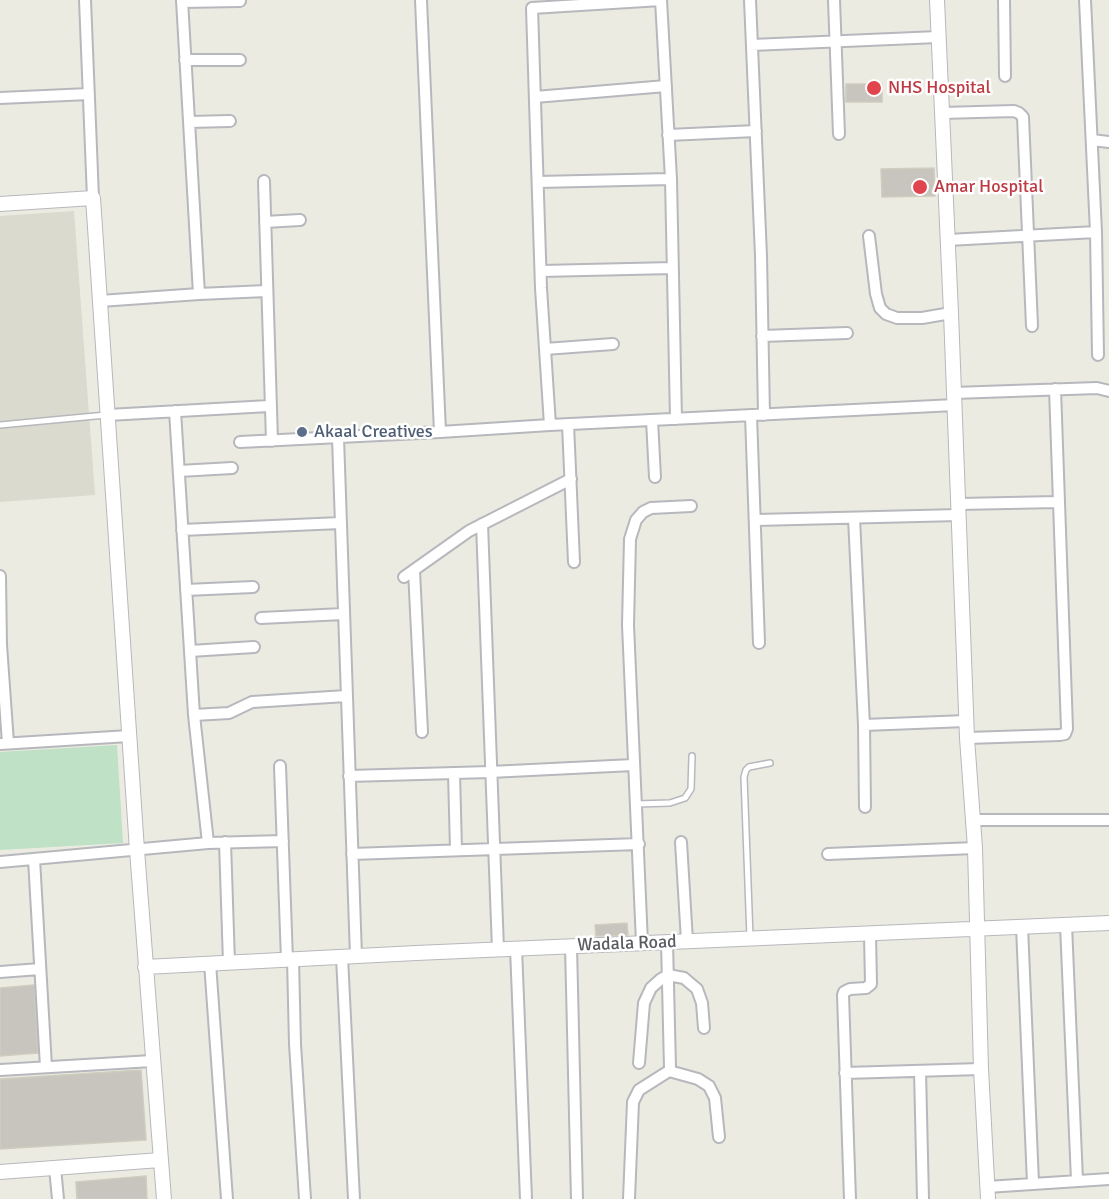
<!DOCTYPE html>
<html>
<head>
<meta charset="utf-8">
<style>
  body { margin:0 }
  canvas { display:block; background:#ebebe1 }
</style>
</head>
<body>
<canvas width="1109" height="1199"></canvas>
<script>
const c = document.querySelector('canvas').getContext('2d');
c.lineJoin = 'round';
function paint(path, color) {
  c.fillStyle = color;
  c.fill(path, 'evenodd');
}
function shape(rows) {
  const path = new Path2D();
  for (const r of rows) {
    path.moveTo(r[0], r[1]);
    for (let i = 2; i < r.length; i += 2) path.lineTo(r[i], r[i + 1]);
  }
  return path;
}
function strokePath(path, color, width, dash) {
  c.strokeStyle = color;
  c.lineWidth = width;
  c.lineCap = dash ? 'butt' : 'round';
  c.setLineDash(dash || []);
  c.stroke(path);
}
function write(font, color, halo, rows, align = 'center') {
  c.font = font + ' Signika,sans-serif';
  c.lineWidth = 5;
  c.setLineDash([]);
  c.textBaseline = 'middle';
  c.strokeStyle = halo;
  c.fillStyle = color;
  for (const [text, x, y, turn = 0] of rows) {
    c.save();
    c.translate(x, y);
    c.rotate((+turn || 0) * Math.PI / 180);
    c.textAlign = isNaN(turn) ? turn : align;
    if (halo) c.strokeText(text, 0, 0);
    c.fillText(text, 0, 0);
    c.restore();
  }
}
const education = shape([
  [74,211,95,495,0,502,0,216]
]);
const green = shape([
  [117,745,123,843,0,850,0,752]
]);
const building = shape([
  [846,84,882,84,882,102,846,102,846,84],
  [934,168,935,196,882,197,881,169,934,168],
  [627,923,628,935,596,936,595,925,627,923],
  [34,985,38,1053,0,1056,0,988,34,985],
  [141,1070,146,1140,0,1149,0,1079,141,1070],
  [146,1176,147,1199,77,1199,76,1182,146,1176]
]);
const service = shape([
  [0,425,106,415],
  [636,804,670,803,685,798,691,789,692,756],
  [750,937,744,777,746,770,749,767,770,763]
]);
const minor = shape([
  [85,0,93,198],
  [182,0,199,294],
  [421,0,440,432],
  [750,0,761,256,764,415],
  [834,0,839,134],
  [1004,0,1005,76],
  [1085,0,1096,232,1098,355],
  [182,2,240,1],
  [752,45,938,37],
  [185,60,240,60],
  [535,97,666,86],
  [0,98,89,94],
  [942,113,1014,111,1019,113,1023,117,1032,326],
  [189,122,230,121],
  [668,135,756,131],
  [1092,140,1109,142],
  [264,181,272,441],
  [538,182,671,179],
  [265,222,300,220],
  [869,236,876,294,880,308,886,314,897,318,922,318,951,313],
  [948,240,1096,232],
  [541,271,673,268],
  [100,301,199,294,266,291],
  [762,336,847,333],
  [545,349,613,344],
  [954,393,1097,388,1109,391],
  [175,411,194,715,208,843],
  [108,415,269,406],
  [751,415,759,643],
  [652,420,655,477],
  [568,424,574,562],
  [550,425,541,288,532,8,661,0,671,179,676,419],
  [338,438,356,956],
  [240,442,440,432,550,425,955,405],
  [179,471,232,468],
  [959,504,1058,502],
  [854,518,864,725,865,807],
  [756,520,959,515],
  [482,524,498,949],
  [182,530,340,523],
  [414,571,422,732],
  [0,576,1,645,8,743],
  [404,577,469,531,571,479],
  [186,590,253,587],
  [261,618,343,614],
  [190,651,254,647],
  [194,715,229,713,252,702,346,696],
  [864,725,966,721],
  [967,738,1060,735,1065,734,1067,729,1055,389],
  [0,744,129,736],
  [280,766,287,960],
  [454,773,456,850],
  [349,776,490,772,633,765],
  [972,820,1109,820],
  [225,842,229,963],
  [681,842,687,941],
  [352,854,639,844],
  [828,854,975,848],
  [34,859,46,1067],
  [0,862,208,843,283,841],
  [1066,925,1077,1180],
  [1022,927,1033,1183],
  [642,943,628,625,630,539,636,520,643,512,651,508,691,506],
  [571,946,577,1199],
  [516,948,526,1199],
  [342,957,354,1199],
  [293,959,295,1044,305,1199],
  [210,963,227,1199],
  [0,972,40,969],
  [639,1063,644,1003,651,988,661,979,668,975,684,978,697,989,702,1003,704,1028],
  [0,1070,152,1061],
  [669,1071,698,1079,709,1086,715,1098,719,1137],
  [920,1071,923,1199],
  [845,1073,981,1069],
  [55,1168,58,1199],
  [987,1187,1109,1179],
  [629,1199,633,1102,639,1090,669,1071,670,1068,667,942],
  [850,1199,843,995,844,992,850,989,866,988,871,984,870,934]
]);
const tertiary = shape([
  [937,0,951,313,967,738,975,848,981,1069,988,1199],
  [0,204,93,198,137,850,164,1199],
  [145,967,416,953,1109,923],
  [0,1172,160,1160]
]);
const markers = [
  [874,88,8,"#e0444e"],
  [920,187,8,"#e0444e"],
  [302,432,6,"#5c6f8a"]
];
const healthNames = [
  ["NHS Hospital",888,88],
  ["Amar Hospital",934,187]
];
const serviceNames = [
  ["Akaal Creatives",314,432]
];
const streetNames = [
  ["Wadala Road",627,944,-2]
];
paint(education, '#dbdacf');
paint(green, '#bfe1c5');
paint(building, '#c7c5be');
strokePath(building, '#cfcdc0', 1.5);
strokePath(service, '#b7b8bd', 8);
strokePath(minor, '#b7b8bd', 14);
strokePath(tertiary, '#b7b8bd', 16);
strokePath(service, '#fff', 5);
strokePath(minor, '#fff', 10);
strokePath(tertiary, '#fff', 14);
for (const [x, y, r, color] of markers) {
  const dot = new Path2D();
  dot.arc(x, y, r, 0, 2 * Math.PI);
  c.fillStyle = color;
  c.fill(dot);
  strokePath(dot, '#fff', 2);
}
write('18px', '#be3a42', '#fff', healthNames, 'left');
write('18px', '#4e5e75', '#fff', serviceNames, 'left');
write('18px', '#5a5c61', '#fff', streetNames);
</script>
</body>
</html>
